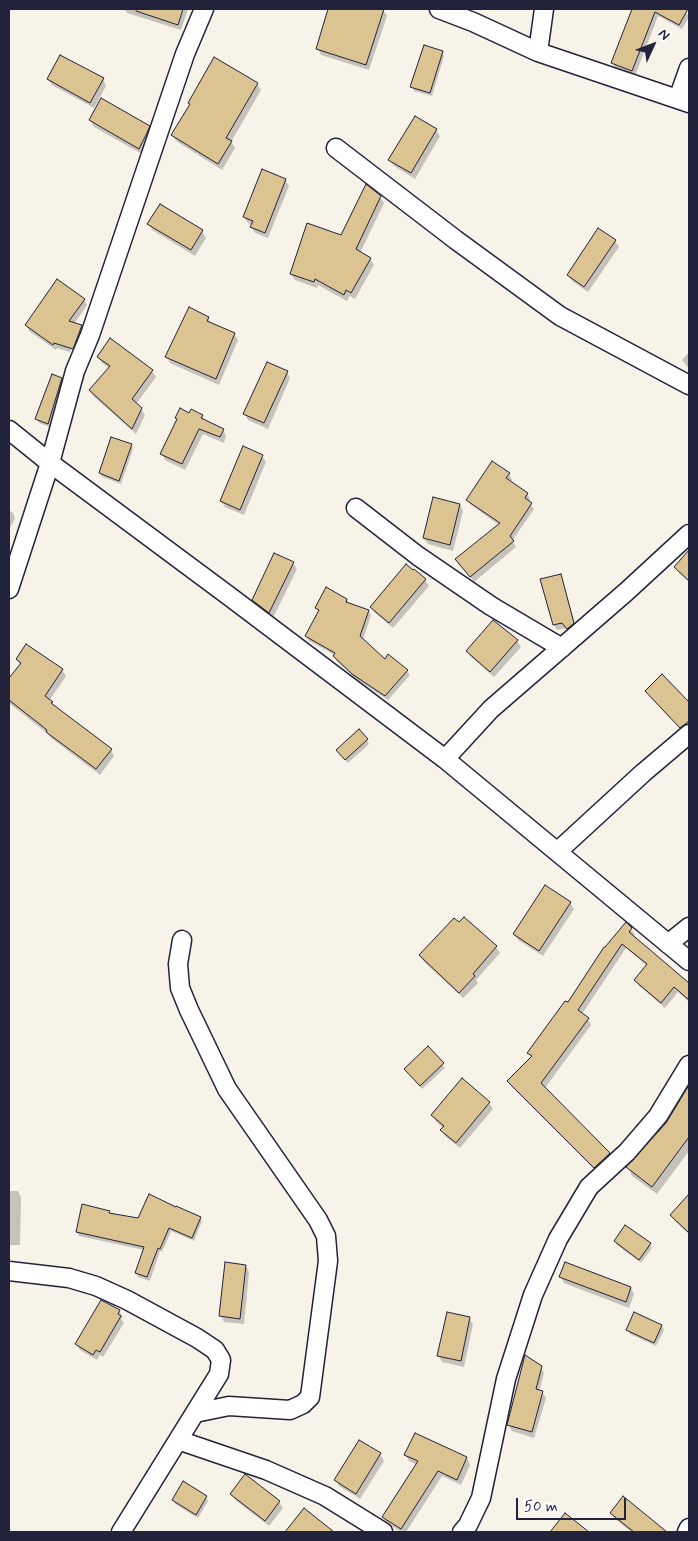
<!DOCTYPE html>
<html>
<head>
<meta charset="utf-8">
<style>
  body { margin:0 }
  #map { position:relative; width:698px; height:1541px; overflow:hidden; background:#f8f3e9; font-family:Mynerve,sans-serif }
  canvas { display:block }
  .frame { position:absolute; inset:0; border:10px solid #22223b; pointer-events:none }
  .north { position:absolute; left:628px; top:20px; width:50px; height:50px; -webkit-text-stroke:4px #fff; paint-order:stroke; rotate:47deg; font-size:14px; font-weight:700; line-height:20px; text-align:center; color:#22223b }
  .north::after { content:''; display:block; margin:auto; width:18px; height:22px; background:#22223b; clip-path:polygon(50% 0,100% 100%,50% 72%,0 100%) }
  .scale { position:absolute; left:516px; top:1498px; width:110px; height:22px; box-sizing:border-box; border:2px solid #22223b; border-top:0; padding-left:6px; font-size:15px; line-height:18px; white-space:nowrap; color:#22223b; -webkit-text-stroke:4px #fff; paint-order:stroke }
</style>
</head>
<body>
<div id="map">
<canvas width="698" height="1541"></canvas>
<div class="frame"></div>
<div class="north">N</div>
<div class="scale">50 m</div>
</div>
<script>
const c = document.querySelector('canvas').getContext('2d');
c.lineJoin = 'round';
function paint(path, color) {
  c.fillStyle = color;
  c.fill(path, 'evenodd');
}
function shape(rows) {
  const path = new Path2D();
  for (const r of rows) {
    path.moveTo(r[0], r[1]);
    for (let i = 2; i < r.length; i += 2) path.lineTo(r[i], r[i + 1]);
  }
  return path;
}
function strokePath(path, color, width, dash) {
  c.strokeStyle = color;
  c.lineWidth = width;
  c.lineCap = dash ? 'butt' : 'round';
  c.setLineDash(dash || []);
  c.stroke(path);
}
const shadow = shape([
  [124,9,188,9,181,30,127,13],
  [329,9,380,9,383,10,387,16,369,70,321,55,318,49],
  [633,9,680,9,686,12,689,17,682,29,658,16,635,76,616,68,612,63],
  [442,52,444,56,432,96,414,91,412,87],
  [48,79,103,79,106,86,94,108,52,85],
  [257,84,261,90,231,142,235,148,222,170,176,141,172,135,190,105,189,103],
  [415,117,436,130,440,136,415,179,394,166,390,160],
  [90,120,149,126,152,133,142,154,94,127],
  [285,180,289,186,268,238,255,233,251,227,252,225,248,223,244,217],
  [380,197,384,203,360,253,370,259,374,265,355,299,350,296,347,301,318,285,317,288,295,280,291,274,342,237],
  [160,205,202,231,206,238,195,256,152,230,149,224],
  [615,241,619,247,588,292,572,281,568,275],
  [84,300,87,305,74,324,81,326,85,332,76,354,72,353,82,329,79,329,70,352,57,348,56,350,29,331,26,325],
  [208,318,212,325,234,334,238,340,219,385,170,363,167,357],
  [689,352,689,369,682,360],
  [98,357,152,371,156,377,136,404,141,409,145,415,136,434,94,397,90,391,110,369,102,363],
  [287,372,290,378,268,429,248,420,245,414],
  [61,379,64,383,50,427,39,423,37,419],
  [189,414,202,416,205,421,223,430,226,436,224,443,203,434,185,470,165,460,162,454,178,421,176,418],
  [131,445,133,449,121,484,102,477,100,473],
  [262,456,266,462,244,515,225,507,221,501],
  [509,474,512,480,510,482,527,494,530,499,528,502,534,509,512,541,516,547,474,582,457,559,499,525,471,505,467,500],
  [460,505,463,511,453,551,428,544,424,538],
  [9,510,13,513,15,518,9,530],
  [689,552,689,582,679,573,676,567],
  [293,563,297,569,273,618,257,606,253,600],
  [560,575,563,581,576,629,571,634,567,628,557,630,554,625],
  [425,580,429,586,393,628,375,613,371,607],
  [347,599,349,605,368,611,371,615,363,640,385,660,407,671,410,675,388,700,356,679,337,661,335,655,309,641,306,636,319,613,316,608],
  [517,641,521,647,494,677,471,657,467,651],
  [27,646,62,670,66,676,49,701,54,707,111,750,114,756,100,775,51,738,48,734,9,703,9,681,20,665,17,660],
  [662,675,689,704,689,730,684,733,650,697,646,691],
  [367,740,369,744,348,763,340,754],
  [570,903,574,909,543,956,518,940,514,934],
  [631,929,635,935,633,937,689,985,689,1002,678,992,665,1008,639,986,635,980,647,966,626,948,582,1014,588,1019,591,1025,545,1088,609,1153,612,1159,598,1173,512,1087,509,1081,532,1058,529,1053],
  [496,947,500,953,476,980,478,983,463,998,424,962,420,956],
  [442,1064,445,1068,422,1089,408,1073],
  [689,1087,689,1151,657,1194,632,1176,628,1167,667,1124],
  [489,1103,493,1109,460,1148,445,1136,442,1130,443,1128,436,1122,433,1115],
  [9,1191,18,1191,21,1197,20,1245,9,1245],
  [687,1199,689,1201,689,1234,675,1221,672,1215],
  [109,1212,110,1214,138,1220,200,1218,202,1221,194,1241,171,1231,162,1252,160,1251,150,1281,138,1277,136,1273,144,1250,79,1236,77,1232],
  [615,1241,650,1244,652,1248,641,1263,617,1245],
  [246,1266,249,1272,244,1324,224,1322,221,1316],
  [561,1277,631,1288,634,1294,629,1308,564,1283],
  [119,1311,123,1317,121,1319,124,1323,103,1357,100,1355,97,1360,80,1350,76,1344],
  [469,1318,473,1324,464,1367,442,1362,439,1356],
  [662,1326,664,1330,656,1346,630,1334,627,1330],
  [541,1367,544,1373,539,1392,542,1392,546,1398,534,1438,512,1431,508,1425],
  [415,1434,467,1458,470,1465,461,1485,442,1476,406,1532,401,1532,387,1523,383,1517,417,1465,409,1461,406,1455],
  [359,1441,380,1454,384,1461,360,1499,339,1486,336,1480],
  [232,1494,279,1502,283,1508,269,1526,235,1500],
  [206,1497,208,1501,198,1518,175,1504,173,1500],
  [611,1513,660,1528,662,1532,631,1532,615,1519]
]);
const building = shape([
  [136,9,183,9,178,25,136,11,136,9],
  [328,9,384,9,366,65,316,49,328,9],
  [632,9,688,9,679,25,655,12,632,71,611,63,632,9],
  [424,45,443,51,430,93,410,87,424,45],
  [60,55,104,78,90,103,47,79,60,55],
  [214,57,258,83,226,138,232,141,218,164,171,135,190,104,188,103,214,57],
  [101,98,150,126,146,135,139,149,89,120,101,98],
  [415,116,437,129,411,173,388,160,415,116],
  [262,169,286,179,265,233,250,227,253,221,243,217,262,169],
  [366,184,381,196,356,249,371,258,351,293,346,290,344,295,315,279,314,282,290,274,307,223,341,235,366,184],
  [160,204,203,230,191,250,147,224,160,204],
  [598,228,616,240,584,287,567,275,598,228],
  [57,279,85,299,69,321,82,325,73,349,54,343,53,345,25,325,57,279],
  [189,307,209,317,207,321,235,333,216,379,165,357,189,307],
  [110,338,153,370,132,399,142,408,132,429,89,390,110,366,97,357,110,338],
  [267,362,288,371,264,423,243,414,267,362],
  [52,374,62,378,48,424,35,419,52,374],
  [180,408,189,413,191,409,203,415,201,418,224,429,220,437,199,429,182,464,160,454,177,419,175,418,180,408],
  [111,437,132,444,119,481,99,473,111,437],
  [243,446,263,455,240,510,220,501,243,446],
  [492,461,510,473,506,478,528,493,525,498,532,503,510,536,514,541,470,577,455,559,500,523,466,500,492,461],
  [433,497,460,504,450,545,423,538,433,497],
  [689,550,689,581,674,567,689,550],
  [274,553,294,562,269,613,252,600,274,553],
  [406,564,413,570,414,569,426,579,389,623,370,607,406,564],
  [561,574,574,623,567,629,562,623,553,625,540,579,561,574],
  [326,587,347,599,346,602,369,610,360,636,385,659,388,654,408,670,385,696,352,674,333,656,335,653,305,636,319,610,315,608,326,587],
  [493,620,518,640,490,672,466,651,493,620],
  [26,644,63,669,45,696,53,702,51,703,112,749,96,769,46,732,47,730,9,700,9,678,21,663,16,659,26,644],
  [662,674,689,702,689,721,680,728,645,691,662,674],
  [359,729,368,739,345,760,336,750,359,729],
  [545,885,571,902,539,951,513,934,545,885],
  [464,917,497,946,473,974,475,976,459,993,419,955,454,918,459,922,464,917],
  [626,922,632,928,629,932,689,983,689,1000,674,987,661,1003,634,980,647,964,622,944,578,1010,589,1018,541,1083,610,1153,594,1168,507,1081,532,1056,527,1053,565,1001,568,1002,604,947,605,947,626,922],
  [428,1046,444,1063,420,1086,404,1069,428,1046],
  [462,1078,490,1102,456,1143,440,1130,444,1126,431,1115,462,1078],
  [689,1085,689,1137,652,1187,626,1167,666,1123,689,1085],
  [149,1194,176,1207,176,1206,201,1217,192,1238,169,1228,160,1249,158,1248,147,1277,135,1273,144,1247,76,1232,82,1204,110,1211,109,1213,138,1218,149,1194],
  [689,1194,689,1233,670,1215,689,1194],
  [625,1225,651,1243,639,1260,614,1241,625,1225],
  [225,1262,246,1265,240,1319,219,1316,225,1262],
  [565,1262,631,1287,626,1302,559,1277,565,1262],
  [101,1300,120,1310,118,1314,121,1316,100,1352,96,1350,93,1355,75,1344,101,1300],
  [447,1312,470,1317,461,1361,437,1356,447,1312],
  [634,1312,662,1325,654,1343,626,1330,634,1312],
  [525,1355,542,1366,536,1389,543,1391,532,1432,507,1425,525,1355],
  [415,1433,467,1457,457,1480,438,1471,401,1529,382,1517,418,1461,404,1455,415,1433],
  [359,1440,381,1453,356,1494,334,1480,359,1440],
  [245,1474,280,1501,265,1521,230,1494,245,1474],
  [183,1481,207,1496,196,1515,172,1500,183,1481],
  [623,1496,667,1532,634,1532,610,1513,623,1496],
  [304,1508,334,1532,285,1532,304,1508],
  [565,1513,589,1532,550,1532,565,1513]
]);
const street = shape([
  [439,9,473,22,538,52,689,103],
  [538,52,544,9],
  [678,99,689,68],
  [336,148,456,240,560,316,689,385],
  [9,430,50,463,229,596,445,759,689,961],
  [356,508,418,556,491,606,562,648],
  [9,589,50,463,75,371,90,335,185,54,204,9],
  [445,759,491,709,626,592,689,534],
  [557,852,643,773,689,734],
  [182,940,178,964,180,988,189,1010,227,1089,318,1220,326,1236,328,1261,310,1397,303,1404,290,1410,229,1406,195,1413],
  [668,944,689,927],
  [9,1271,69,1278,96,1286,127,1300,197,1338,215,1350,221,1360,219,1374,121,1532],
  [178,1440,266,1470,325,1496,383,1532],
  [462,1532,468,1525,481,1498,506,1379,533,1295,558,1239,589,1187,627,1152,658,1116,689,1065],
  [687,1532,689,1528]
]);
paint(shadow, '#0003');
paint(building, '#dbc392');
strokePath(building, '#22223b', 1);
strokePath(street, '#22223b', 21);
strokePath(street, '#fff', 18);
</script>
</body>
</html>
